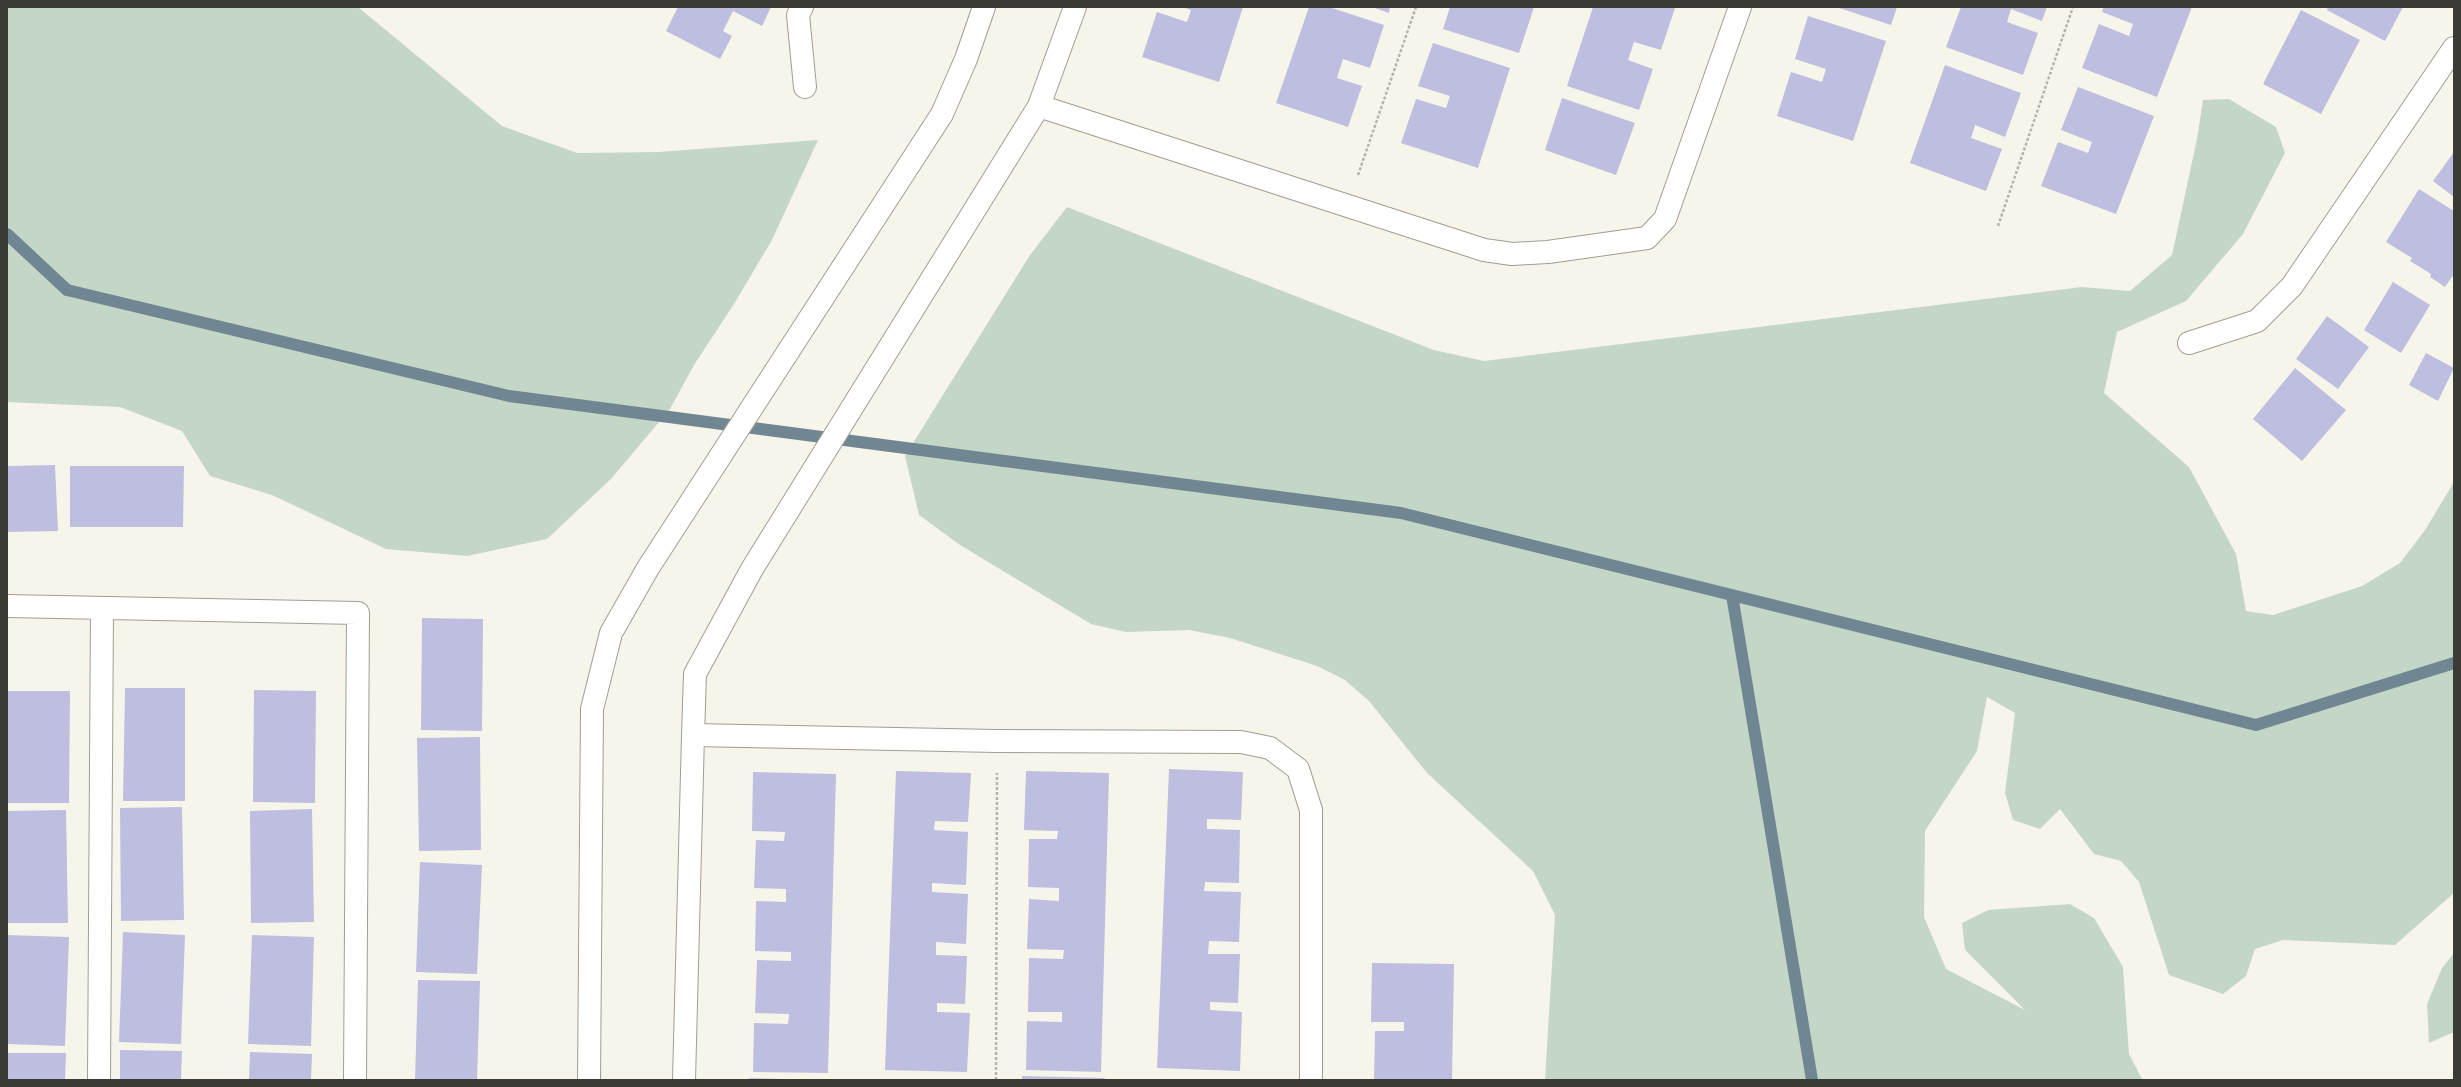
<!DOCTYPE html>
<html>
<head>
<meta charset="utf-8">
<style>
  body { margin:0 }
  #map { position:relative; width:2461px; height:1087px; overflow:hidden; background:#f7f5e9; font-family:"Varela Round",sans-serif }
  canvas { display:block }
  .frame { position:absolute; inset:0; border:8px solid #3b3b36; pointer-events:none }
</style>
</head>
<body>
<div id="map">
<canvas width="2461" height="1087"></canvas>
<div class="frame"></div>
</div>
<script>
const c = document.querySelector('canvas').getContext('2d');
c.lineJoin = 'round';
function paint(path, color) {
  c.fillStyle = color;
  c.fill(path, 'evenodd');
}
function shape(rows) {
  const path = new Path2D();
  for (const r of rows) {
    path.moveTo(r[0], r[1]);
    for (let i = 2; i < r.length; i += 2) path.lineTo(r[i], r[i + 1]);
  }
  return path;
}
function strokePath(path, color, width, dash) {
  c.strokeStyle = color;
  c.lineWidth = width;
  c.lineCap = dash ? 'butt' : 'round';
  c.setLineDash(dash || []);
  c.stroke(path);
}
const green = shape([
  [7,7,358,7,502,126,577,153,658,152,818,140,772,240,734,304,694,365,670,409,611,479,547,539,467,556,386,549,272,495,210,476,182,431,120,407,7,402],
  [2229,99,2276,127,2285,153,2243,234,2186,301,2117,332,2104,393,2189,467,2236,554,2246,611,2273,615,2362,586,2400,563,2425,530,2454,482,2454,893,2395,945,2283,940,2255,949,2246,976,2223,994,2169,975,2139,882,2121,861,2094,854,2060,809,2040,829,2013,820,2005,793,2015,713,1987,697,1977,751,1925,831,1924,917,1946,969,2025,1010,1965,950,1962,923,1988,910,2070,904,2094,918,2123,967,2129,1054,2142,1079,2145,1080,1545,1080,1555,915,1533,871,1427,773,1369,701,1345,680,1317,666,1230,638,1189,630,1126,632,1091,624,960,545,919,515,905,456,1030,255,1067,207,1434,350,1484,361,2082,287,2130,291,2172,255,2197,139,2203,100],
  [2454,953,2454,1032,2429,1043,2427,1004,2442,968]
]);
const stream = shape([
  [7,234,67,290,509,396,1401,513,2256,725,2454,663],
  [1732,595,1812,1080]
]);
const building = shape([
  [678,7,771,7,762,26,733,11,723,31,732,36,720,59,666,31],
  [1183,7,1243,7,1219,82,1142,57,1157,12,1187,22,1191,10],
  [1309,7,1329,7,1384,25,1370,68,1343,59,1337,78,1362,86,1348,127,1276,103],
  [1372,7,1390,7,1389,13],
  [1450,7,1534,7,1519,53,1443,29],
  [1593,7,1675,8,1661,50,1634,42,1628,60,1653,69,1639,110,1567,86],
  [1836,7,1897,7,1891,25],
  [1961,7,2047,7,2042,21,2011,9,2007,22,2038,33,2023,75,1946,47],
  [2104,7,2192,7,2157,97,2082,68,2099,24,2129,36,2133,24,2102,12],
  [2328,7,2403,7,2385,41,2327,10],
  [2301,10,2360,40,2321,114,2263,84],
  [1808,16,1886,41,1853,141,1777,116,1791,72,1822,82,1826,69,1795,59],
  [1433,43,1510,68,1478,168,1401,143,1416,99,1446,108,1450,96,1418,86],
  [1945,65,2021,93,2005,137,1975,125,1971,138,2002,149,1986,191,1910,163],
  [2078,87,2154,116,2116,214,2041,186,2058,142,2088,153,2092,142,2061,130],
  [1562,98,1635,123,1616,175,1545,150],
  [2454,152,2454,197,2433,181],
  [2419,189,2454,211,2454,274,2445,287,2430,277,2431,274,2410,261,2412,258,2386,242],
  [2393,282,2430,305,2401,353,2364,330],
  [2327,316,2369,347,2338,389,2296,359],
  [2426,353,2454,368,2438,401,2409,385],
  [2295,368,2346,410,2302,461,2253,419],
  [55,465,58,531,7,532,7,466],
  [70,466,184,466,183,527,70,527],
  [422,618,483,619,482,731,421,730],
  [125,688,185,688,185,801,123,801],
  [254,690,316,691,315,803,253,802],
  [8,691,70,691,69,803,7,803],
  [480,737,481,850,419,851,417,738],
  [1169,769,1243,772,1241,820,1207,819,1207,829,1240,830,1239,883,1205,882,1204,891,1241,892,1239,942,1209,941,1208,954,1240,954,1238,1003,1210,1002,1210,1010,1242,1012,1240,1071,1157,1068],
  [896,771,971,773,968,822,935,821,934,830,968,832,966,885,932,883,932,892,968,894,966,944,936,942,936,955,967,956,965,1004,937,1003,937,1012,970,1013,967,1072,885,1070],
  [1026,771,1109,773,1101,1072,1026,1070,1027,1021,1062,1022,1062,1012,1028,1012,1029,958,1063,959,1064,950,1027,949,1029,899,1059,901,1059,888,1028,887,1029,839,1057,839,1058,831,1024,830],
  [753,772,836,774,828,1073,753,1072,754,1023,788,1024,789,1014,755,1013,757,960,791,961,791,952,755,951,756,901,786,902,786,889,754,888,756,840,784,841,785,832,752,831],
  [182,807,184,920,121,921,120,808],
  [312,809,314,922,251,923,250,811],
  [66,810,68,923,7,923,7,811],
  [420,862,482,865,477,974,416,972],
  [123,932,185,935,181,1044,119,1042],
  [7,935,69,937,65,1046,7,1044],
  [252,935,314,937,311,1046,248,1044],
  [1372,963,1454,964,1452,1080,1374,1079,1375,1031,1404,1031,1404,1022,1371,1022],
  [418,980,480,981,477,1080,415,1080],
  [120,1050,182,1051,181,1080,120,1080],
  [250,1052,312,1054,311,1080,249,1080],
  [7,1053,66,1053,65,1080,7,1080],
  [1022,1076,1105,1078,1104,1080,1022,1080],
  [749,1078,781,1079,781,1080,749,1080]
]);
const path = shape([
  [1358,175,1416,7],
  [1998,226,2073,7],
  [996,1080,997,773]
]);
const minor = shape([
  [802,7,798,15,805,87],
  [1039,106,1075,7],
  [2189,343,2257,321,2292,286,2454,48],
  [7,606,358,613,355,1080],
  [693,735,695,674,752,569,1039,106,1484,250,1512,254,1548,252,1647,238,1665,219,1740,7],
  [99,1080,102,608],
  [589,1080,592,709,611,633,648,568,942,114,966,59,984,7],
  [684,1080,693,735,997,741,1241,742,1270,748,1298,769,1311,810,1311,1080]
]);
paint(green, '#c4d7c7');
strokePath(stream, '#708793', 12);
paint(building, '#bebee0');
strokePath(minor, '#a09e93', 24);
strokePath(path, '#b6b5ab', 2.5, [3, 2]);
strokePath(minor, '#fff', 22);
</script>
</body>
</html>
